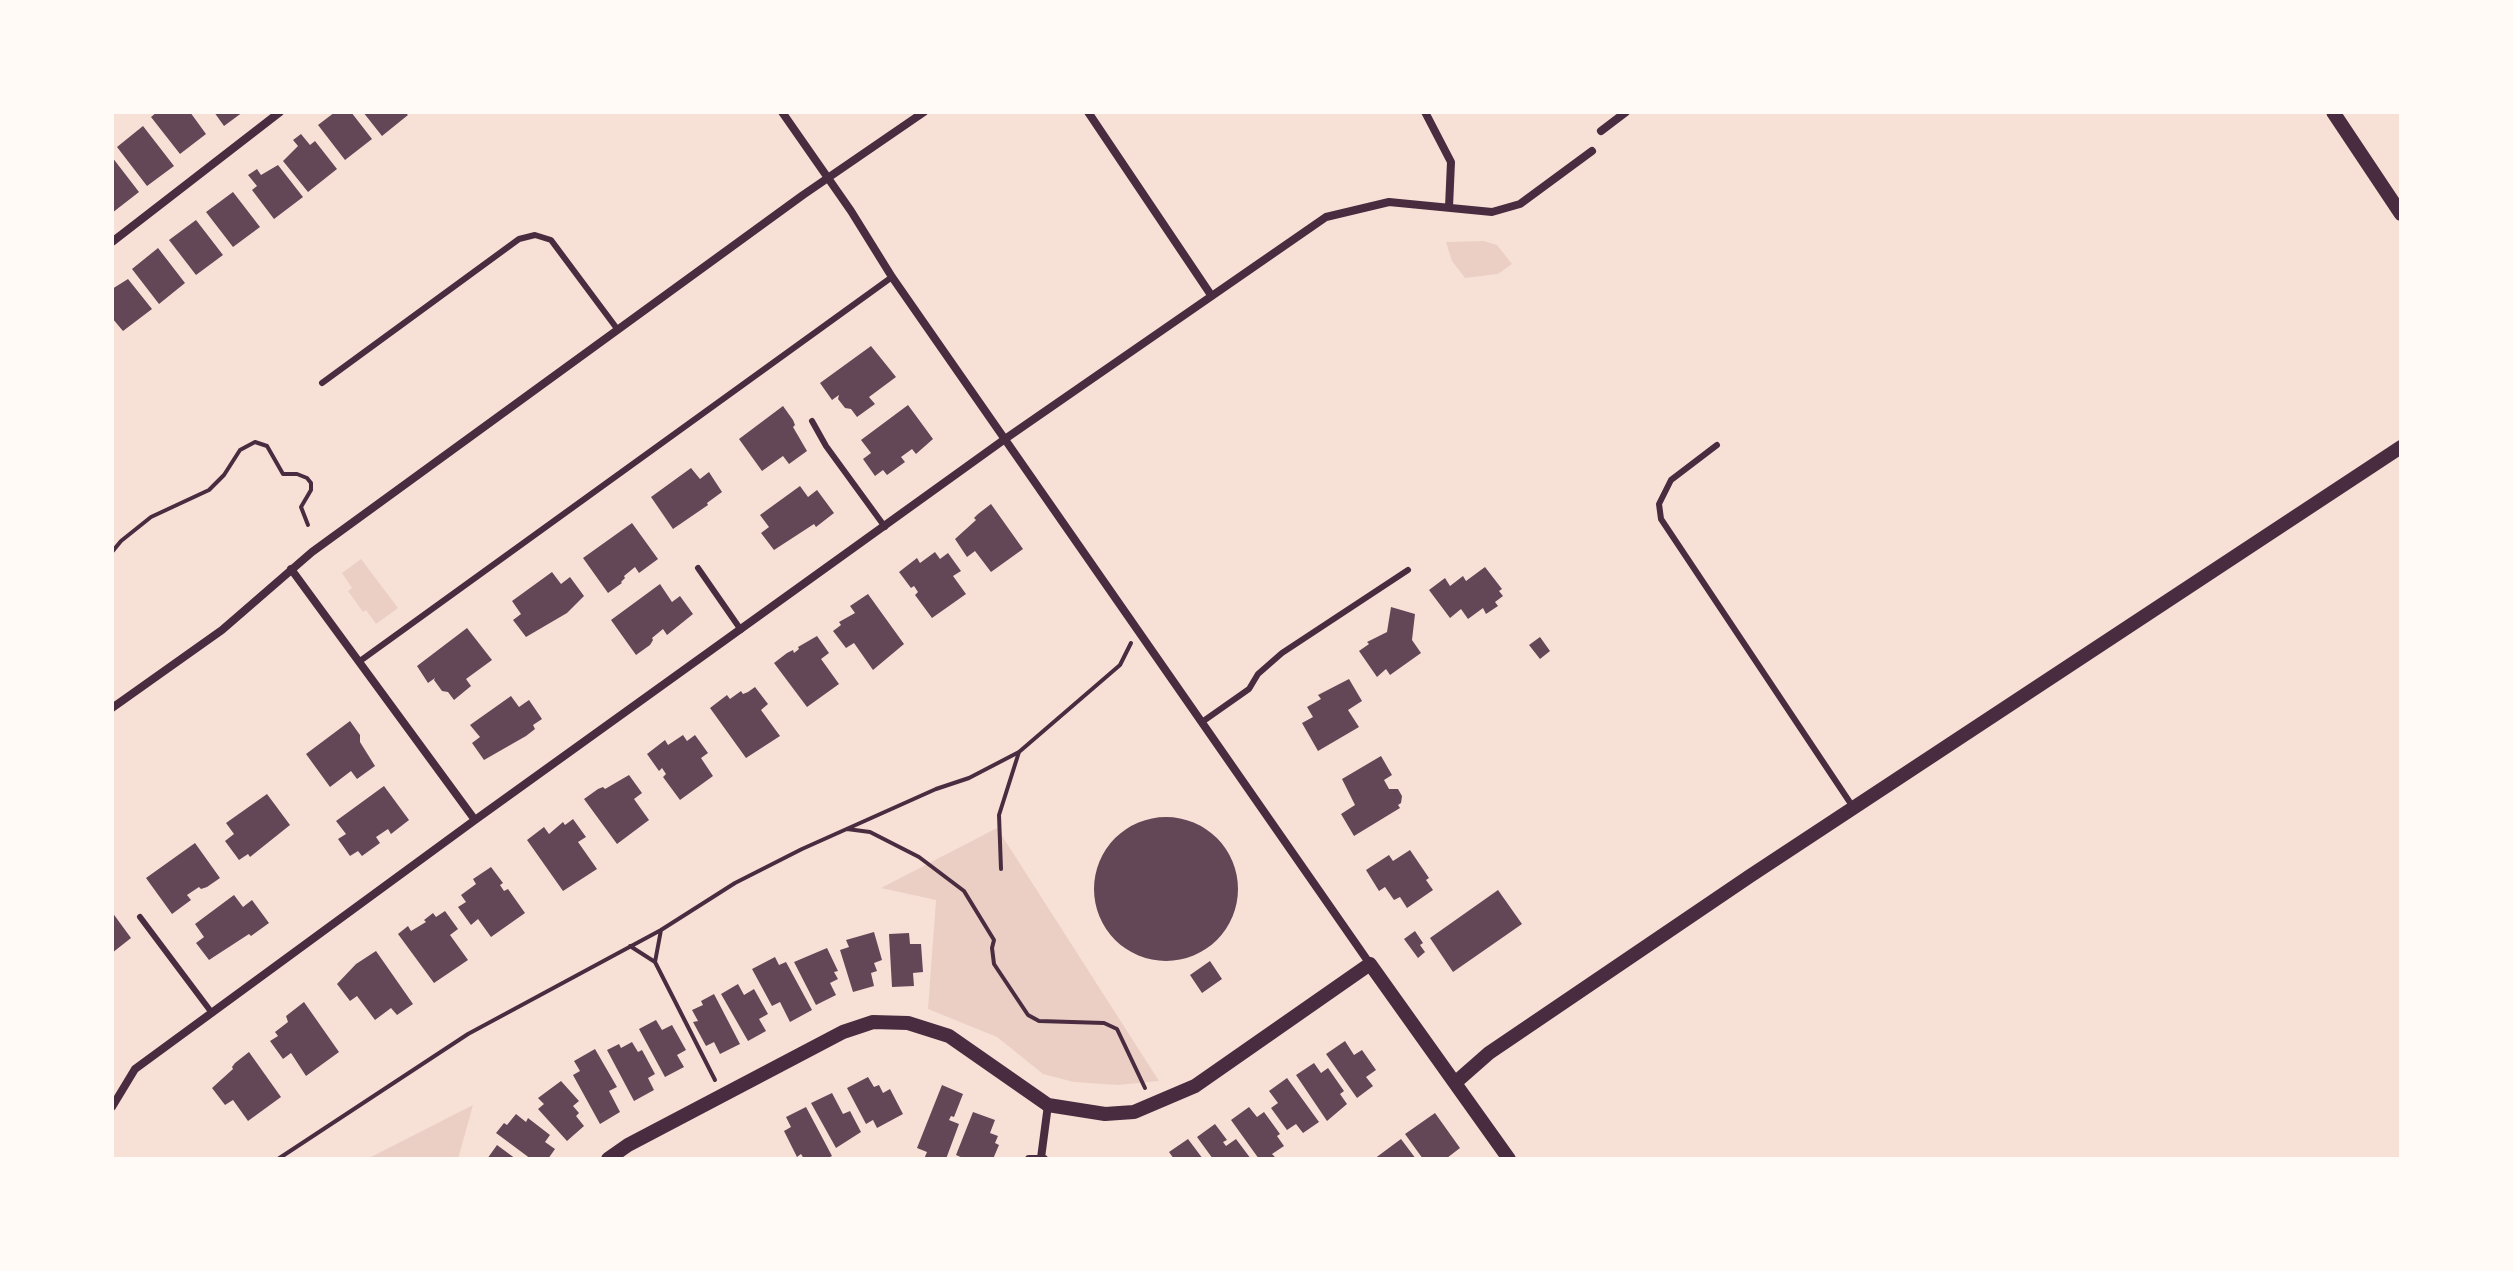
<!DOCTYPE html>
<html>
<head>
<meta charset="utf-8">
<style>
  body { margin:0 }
  #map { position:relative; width:2513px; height:1271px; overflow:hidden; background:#f7e1d7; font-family:"IBM Plex Serif",serif }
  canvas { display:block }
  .frame { position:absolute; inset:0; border:114px solid #fffaf5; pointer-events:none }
</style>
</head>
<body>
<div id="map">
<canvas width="2513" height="1271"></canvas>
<div class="frame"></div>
</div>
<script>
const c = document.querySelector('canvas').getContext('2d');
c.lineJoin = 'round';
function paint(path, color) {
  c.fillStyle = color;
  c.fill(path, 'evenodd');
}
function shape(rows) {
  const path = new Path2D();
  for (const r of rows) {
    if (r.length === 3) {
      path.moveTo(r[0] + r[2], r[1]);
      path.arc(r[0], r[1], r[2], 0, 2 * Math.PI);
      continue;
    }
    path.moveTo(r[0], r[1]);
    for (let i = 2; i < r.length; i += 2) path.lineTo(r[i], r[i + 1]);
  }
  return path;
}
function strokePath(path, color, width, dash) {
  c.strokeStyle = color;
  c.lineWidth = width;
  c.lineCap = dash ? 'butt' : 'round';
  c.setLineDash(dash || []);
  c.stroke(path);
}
const green = shape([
  [1484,241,1497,245,1512,264,1498,274,1465,278,1452,261,1446,242],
  [361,559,398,608,376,624,366,610,363,612,348,591,352,588,342,573],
  [997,828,1159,1081,1118,1085,1074,1082,1043,1074,997,1037,928,1009,936,900,881,888],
  [473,1105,458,1159,367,1159]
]);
const building = shape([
  [157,112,190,112,206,134,180,154,151,117],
  [214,112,243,112,224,126],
  [335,112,351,112,372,139,345,160,318,125],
  [363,112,405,112,408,115,382,136],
  [143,126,174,166,147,186,117,147],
  [301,134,310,145,315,141,337,169,308,192,283,161,298,146,293,140],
  [112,157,139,192,112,213],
  [278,165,303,197,274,219,252,190,257,186,248,175,257,169,261,175],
  [233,192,260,227,233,247,206,212],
  [196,220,223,255,196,275,169,240],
  [158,248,185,283,159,304,132,269],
  [128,279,152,309,123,331,112,318,112,289],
  [871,346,896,377,869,397,875,404,857,417,851,409,845,408,838,399,839,395,832,400,820,383],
  [908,405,933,439,916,454,912,449,901,457,905,462,887,475,883,470,875,476,863,459,871,453,861,440],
  [783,406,793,420,795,425,793,427,807,451,789,464,783,456,762,471,739,439],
  [691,468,700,479,709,472,722,492,707,503,708,505,673,529,651,497],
  [800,486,808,497,817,490,834,513,816,527,814,524,774,550,761,533,769,527,760,515],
  [991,504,1023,549,991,572,975,551,967,557,955,539,976,520,974,518,978,514],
  [632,523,658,559,639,573,635,567,624,576,625,578,621,582,622,583,608,593,583,558],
  [935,552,940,559,948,553,961,571,953,576,966,594,932,618,915,595,918,592,914,586,911,588,899,572,917,558,920,563],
  [1485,567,1502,589,1499,591,1503,596,1495,602,1498,606,1486,614,1483,608,1468,619,1461,609,1450,618,1429,590,1445,578,1450,586,1463,576,1466,581],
  [552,572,561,584,570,577,584,596,567,613,526,637,513,620,521,614,512,601],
  [660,584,672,602,680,596,693,614,667,635,663,629,652,638,653,640,650,645,636,655,611,620],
  [868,594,904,644,873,670,854,643,846,648,833,631,841,625,839,622,855,613,850,606],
  [1391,607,1415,614,1412,640,1421,653,1390,675,1386,669,1377,677,1359,651,1369,644,1367,642,1387,632],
  [467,628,492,660,466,679,471,686,454,700,448,692,442,691,434,680,435,678,428,683,417,666],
  [817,636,829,653,821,659,839,684,807,707,774,663,787,653,793,650,794,653,799,649,798,647],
  [1540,637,1550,651,1540,659,1529,645],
  [1349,679,1362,701,1348,710,1359,727,1318,751,1302,723,1313,717,1307,707,1321,699,1318,695],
  [755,687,768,704,761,710,780,736,746,758,710,708,727,695,730,699,741,691,743,694,748,692],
  [511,696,519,707,529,700,542,719,533,725,535,729,526,736,484,760,472,743,480,737,470,725],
  [350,721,360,735,360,742,375,766,357,779,351,771,330,787,306,754],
  [683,735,687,741,695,735,708,753,701,758,713,776,680,800,663,777,666,774,662,768,659,771,647,754,665,740,668,745],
  [1381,756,1392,775,1384,780,1389,789,1398,789,1402,796,1401,803,1398,805,1400,808,1354,836,1341,814,1355,805,1342,779],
  [629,775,642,793,634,799,649,820,617,844,584,799,598,789,603,787,605,789],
  [384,786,409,820,391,834,388,829,376,837,380,843,362,856,358,851,350,856,338,839,346,834,336,821],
  [267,794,290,825,250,857,248,854,239,860,225,841,234,834,226,823],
  [1166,889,72],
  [573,819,586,837,578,842,597,869,563,891,527,840,544,827,549,834,563,822,565,825],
  [195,843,220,878,207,887,201,889,199,887,187,895,191,900,172,914,146,878],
  [1410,850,1429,878,1426,880,1433,890,1407,908,1400,897,1394,900,1385,887,1379,891,1366,870,1389,855,1393,861],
  [491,867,503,883,500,885,504,891,508,889,525,913,491,937,478,919,471,925,458,907,466,902,461,895,476,884,473,879],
  [1498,890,1522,924,1453,972,1430,938],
  [234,895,243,907,252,900,269,923,251,936,249,934,209,960,196,943,204,937,195,924],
  [445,911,458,929,450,935,468,960,434,983,398,934,408,926,411,931,426,922,424,920,433,913,436,917],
  [112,912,131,938,112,953],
  [1415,931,1423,943,1420,945,1425,952,1418,958,1404,939],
  [874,932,882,960,874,963,877,971,871,973,874,986,853,992,840,950,849,947,846,940],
  [909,933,910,944,921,944,923,972,913,973,914,986,892,987,889,934],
  [827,948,838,971,834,972,838,979,830,983,836,995,816,1005,794,962],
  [376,951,413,1004,397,1015,391,1008,375,1020,357,996,350,1001,337,984,356,964],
  [775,957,779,965,786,962,812,1010,790,1022,780,1002,772,1006,752,969],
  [1210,961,1222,979,1202,993,1190,975],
  [738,984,744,995,754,989,768,1014,759,1019,766,1031,748,1041,721,994],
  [714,994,740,1044,720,1054,714,1042,706,1046,693,1022,698,1021,692,1010,703,1005,701,1001],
  [304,1002,339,1052,306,1076,291,1053,283,1059,270,1041,278,1036,275,1032,288,1022,286,1016],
  [656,1020,662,1030,672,1025,686,1050,677,1055,684,1067,665,1077,639,1029],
  [1345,1041,1354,1055,1362,1050,1376,1070,1366,1077,1373,1086,1357,1098,1326,1054],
  [632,1042,638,1052,642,1050,655,1074,648,1078,654,1090,634,1101,607,1050,619,1044,621,1048],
  [595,1049,617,1087,609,1091,620,1112,600,1124,573,1075,580,1071,574,1061],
  [249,1052,281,1097,248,1121,233,1100,225,1105,212,1088,233,1069,232,1067,235,1063],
  [1314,1063,1321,1073,1328,1068,1344,1091,1340,1094,1347,1104,1327,1121,1296,1075],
  [868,1077,874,1087,879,1085,883,1093,890,1089,903,1114,877,1128,873,1120,866,1124,847,1088],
  [1287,1078,1319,1122,1303,1133,1296,1124,1287,1130,1271,1108,1278,1103,1269,1091],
  [561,1081,579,1101,573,1106,579,1113,576,1116,584,1126,567,1141,538,1109,544,1104,538,1098],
  [942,1085,963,1094,954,1117,951,1116,949,1120,959,1124,946,1159,924,1159,927,1152,917,1148],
  [832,1093,843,1114,850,1111,861,1132,836,1148,811,1103],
  [806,1107,832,1156,826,1159,804,1159,801,1154,797,1157,784,1131,791,1127,786,1117],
  [1249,1107,1257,1117,1264,1112,1280,1134,1277,1136,1284,1146,1272,1154,1275,1157,1272,1159,1259,1159,1231,1120],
  [973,1112,995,1120,990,1133,998,1136,995,1143,999,1145,993,1159,965,1159,956,1155],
  [1435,1113,1460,1148,1447,1158,1423,1159,1405,1134],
  [516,1114,526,1122,528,1118,550,1135,545,1142,555,1149,548,1159,531,1159,496,1133,504,1123,507,1125],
  [1215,1124,1227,1140,1223,1142,1226,1146,1236,1139,1251,1159,1213,1159,1197,1137],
  [1188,1139,1203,1159,1174,1159,1169,1152],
  [1401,1139,1416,1159,1374,1159],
  [497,1145,516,1159,487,1159]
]);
const path = shape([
  [112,552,121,541,151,517,209,490,224,475,240,450,255,442,267,446,283,474,297,474,307,478,311,483,311,490,301,507,308,525],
  [847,829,870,832,919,857,964,891,994,940,992,948,994,964,1028,1015,1039,1021,1104,1023,1117,1029,1145,1088],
  [1001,869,999,815,1019,752],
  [630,946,655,962,715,1080],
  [655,962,661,930],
  [278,1159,468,1034,661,930,735,883,802,849,936,789,969,778,1019,752,1120,665,1131,643]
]);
const service = shape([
  [322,383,519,239,535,235,551,240,618,330],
  [812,421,826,446,885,527],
  [1717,445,1671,480,1659,504,1661,519,1853,807],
  [698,568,741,630],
  [360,661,892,277],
  [1202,722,1249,689,1258,674,1282,653,1408,570],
  [140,917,212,1013]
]);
const minor = shape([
  [782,112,851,211,892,277,1370,964],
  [1088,112,1211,295],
  [1425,112,1451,162,1449,207],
  [1601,131,1626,112],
  [112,242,280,112],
  [291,569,475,820],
  [112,708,222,630,312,552,803,195,924,112],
  [112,1107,135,1069,475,820,1005,439,1326,217,1389,202,1492,212,1520,204,1592,151],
  [1041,1158,1048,1105],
  [1029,1159,1044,1159]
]);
const tertiary = shape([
  [2333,112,2401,214],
  [1456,1082,1489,1053,1750,876,2401,447],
  [608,1159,628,1145,843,1032,873,1022,908,1023,949,1036,1048,1105,1105,1114,1134,1112,1195,1086,1370,964,1509,1159]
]);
paint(green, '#ebcfc5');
paint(building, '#644757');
strokePath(path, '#4a2c40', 4);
strokePath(service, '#4a2c40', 6);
strokePath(minor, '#4a2c40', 8);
strokePath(tertiary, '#4a2c40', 14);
</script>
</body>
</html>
